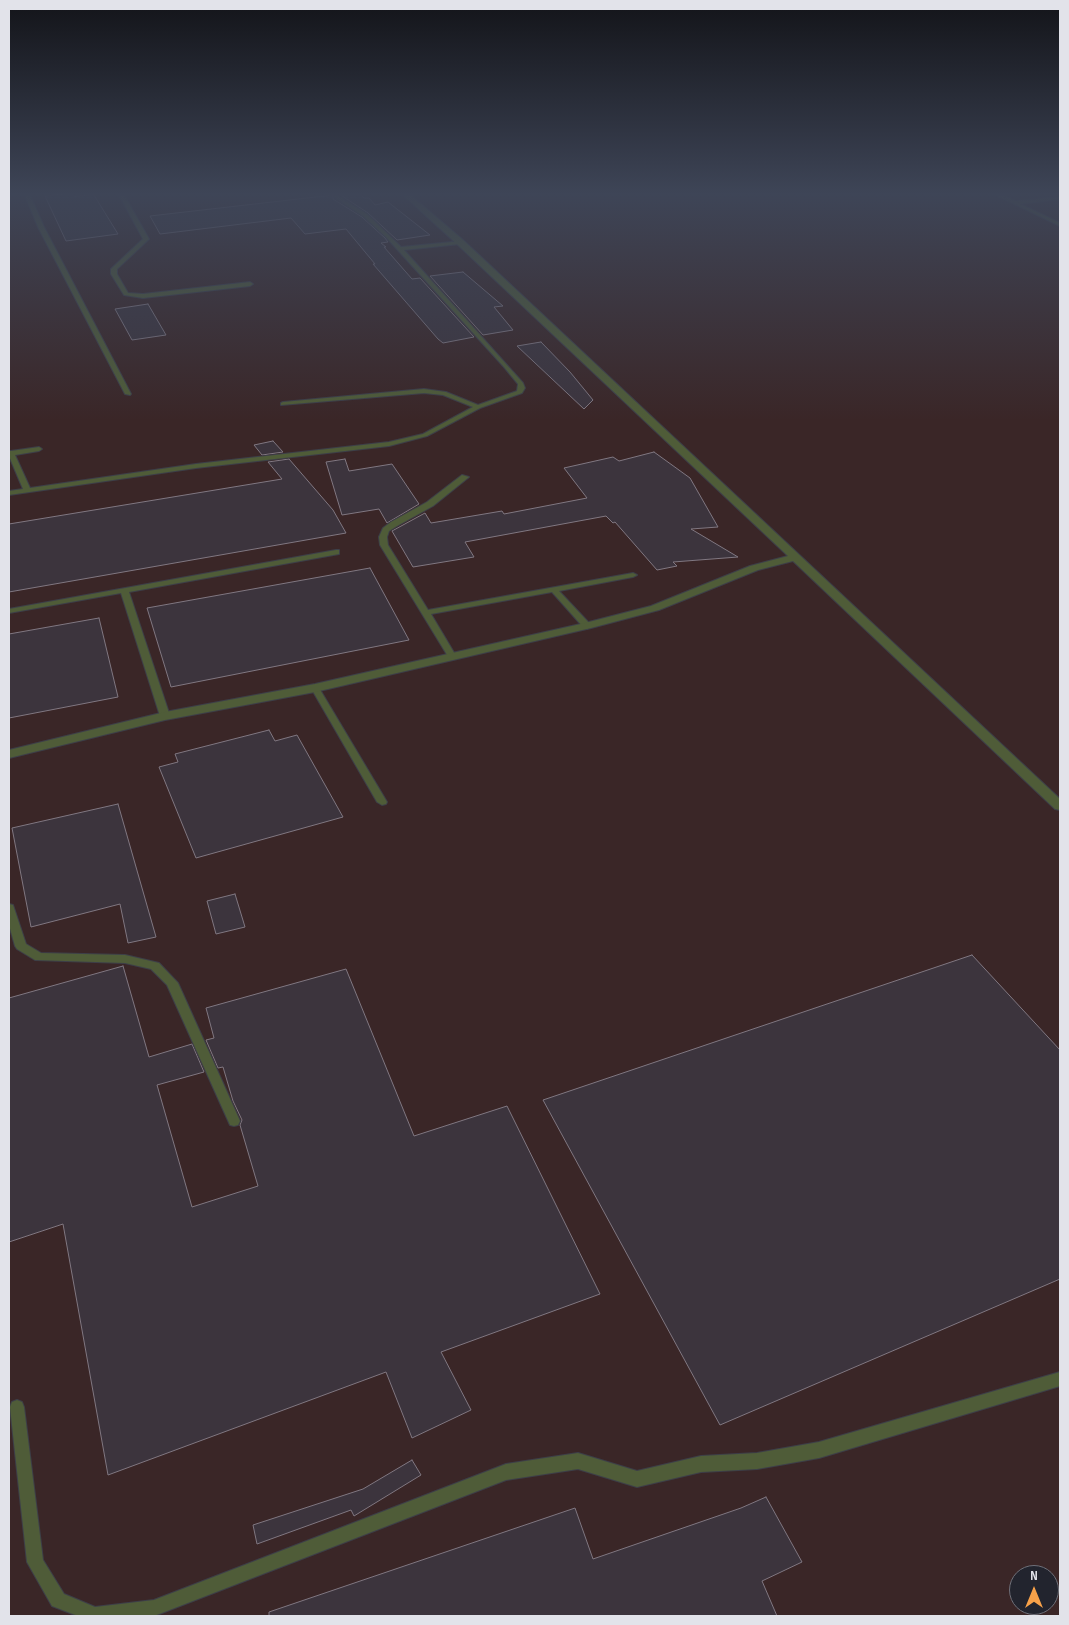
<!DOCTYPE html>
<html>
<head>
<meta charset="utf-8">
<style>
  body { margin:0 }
  #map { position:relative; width:1069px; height:1625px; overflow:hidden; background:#22242e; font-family:"Sofia Sans Condensed",sans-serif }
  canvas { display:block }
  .frame { position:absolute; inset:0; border:10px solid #e2e3ea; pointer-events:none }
  .north { position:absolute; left:1009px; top:1565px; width:50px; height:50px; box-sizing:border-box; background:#22242e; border:1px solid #6f7079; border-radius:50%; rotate:0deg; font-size:14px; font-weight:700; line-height:20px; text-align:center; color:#e2e3ea }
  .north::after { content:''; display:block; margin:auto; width:18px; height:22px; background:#f7a149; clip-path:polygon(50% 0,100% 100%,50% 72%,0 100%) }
</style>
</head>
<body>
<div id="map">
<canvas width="1069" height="1625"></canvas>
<div class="frame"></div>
<div class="north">N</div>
</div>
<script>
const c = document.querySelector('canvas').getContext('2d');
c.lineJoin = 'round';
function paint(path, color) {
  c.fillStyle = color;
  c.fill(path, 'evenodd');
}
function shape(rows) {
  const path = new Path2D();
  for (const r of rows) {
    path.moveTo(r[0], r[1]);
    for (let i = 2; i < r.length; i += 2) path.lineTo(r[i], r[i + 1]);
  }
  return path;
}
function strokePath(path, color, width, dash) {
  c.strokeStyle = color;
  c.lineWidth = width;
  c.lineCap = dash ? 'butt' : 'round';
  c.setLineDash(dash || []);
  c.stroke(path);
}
const industrial = shape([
  [9,193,1060,193,1060,1616,9,1616],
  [1019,1575,1049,1575,1049,1605,1019,1605]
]);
const building = shape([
  [71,193,74,196,94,195,118,234,66,241,45,196,71,193],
  [345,193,360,194,364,198,369,198,375,205,388,202,430,235,397,240,368,213,339,194,345,193],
  [333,195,333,199,362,217,385,238,388,242,381,243,386,247,384,247,412,279,420,278,474,337,443,343,438,339,373,264,375,264,346,229,305,234,291,218,160,234,150,216,333,195],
  [463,272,503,306,494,307,513,330,483,335,430,276,463,272],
  [148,304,166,335,132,340,115,309,148,304],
  [541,342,570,372,593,400,584,409,517,346,541,342],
  [273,441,283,452,262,455,254,445,273,441],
  [654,452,690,478,718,527,691,529,738,557,673,562,677,566,657,570,615,522,613,523,606,516,465,542,474,557,413,567,392,531,425,513,431,523,502,511,504,514,587,498,564,468,613,457,619,461,654,452],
  [289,459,333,510,346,533,9,592,9,524,282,479,268,462,289,459],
  [345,459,349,471,392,464,419,504,387,523,379,509,342,515,326,462,345,459],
  [370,568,409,640,171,687,147,608,370,568],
  [99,618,118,697,9,718,9,634,99,618],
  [269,730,275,741,297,735,343,817,196,858,159,767,178,762,175,754,269,730],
  [118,804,156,937,128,943,120,904,31,927,12,828,118,804],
  [235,894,245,927,216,934,207,901,235,894],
  [972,955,1060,1050,1060,1279,720,1425,543,1100,972,955],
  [123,966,149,1057,192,1044,204,1072,157,1085,192,1207,258,1186,240,1125,242,1120,233,1101,223,1067,218,1068,206,1040,214,1038,206,1008,346,969,414,1136,507,1106,600,1294,441,1352,471,1410,412,1438,386,1372,108,1475,63,1224,9,1242,9,998,123,966],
  [412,1460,421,1475,354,1516,351,1510,257,1544,253,1525,363,1489,412,1460],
  [766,1497,802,1562,762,1581,777,1616,269,1616,269,1612,575,1508,593,1559,741,1508,766,1497]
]);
const service = shape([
  [24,193,29,193,44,227,131,394,130,395,125,394,38,227,24,193],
  [118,193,123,193,149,239,117,269,117,274,128,293,143,294,250,282,253,284,250,286,143,298,124,295,111,274,111,269,143,239,118,193],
  [992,193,999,193,1015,201,1060,197,1060,199,1020,204,1060,223,1060,226,992,193],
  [336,195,367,214,401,247,462,241,463,242,460,244,404,250,523,383,525,388,522,393,480,408,427,436,389,446,196,468,9,495,9,491,23,489,9,456,9,451,11,451,39,447,42,449,39,451,15,455,30,488,196,464,389,442,423,434,473,407,443,395,424,393,281,405,281,403,283,402,424,389,446,392,478,405,517,391,518,384,504,367,386,237,363,216,334,197,336,195],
  [462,475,469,477,433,506,397,526,389,531,387,537,388,545,428,610,633,573,637,575,633,577,559,591,590,624,591,626,587,629,584,628,552,592,431,614,456,656,452,659,449,658,380,545,379,537,383,528,391,522,427,502,462,475],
  [336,550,339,550,339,554,129,592,170,716,165,719,160,716,121,593,9,613,9,609,336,550],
  [315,685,319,688,387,802,386,804,382,805,377,802,311,688,315,685],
  [9,904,13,905,26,944,41,953,125,955,159,963,178,983,240,1121,238,1125,234,1126,230,1125,167,985,151,969,125,963,35,960,17,949,15,946,9,925,9,904],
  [1060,1372,1060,1386,819,1458,757,1469,701,1472,637,1487,578,1469,506,1480,154,1616,78,1616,52,1606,27,1562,10,1407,12,1402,17,1400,22,1402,24,1407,43,1560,64,1594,95,1607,154,1600,506,1464,578,1453,637,1471,701,1456,757,1453,819,1442,1060,1372]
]);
const minor = shape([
  [401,193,408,193,463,240,1060,799,1060,810,1055,809,793,561,758,570,659,610,591,628,315,692,165,720,9,758,9,750,165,712,315,684,585,623,651,606,750,566,788,556,457,244,401,193]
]);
paint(industrial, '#3a2627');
paint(building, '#3c343d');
strokePath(building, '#807781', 1);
strokePath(service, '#3d3f48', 2);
strokePath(minor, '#3d3f48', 2);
paint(service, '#4f5c38');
paint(minor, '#4f5c38');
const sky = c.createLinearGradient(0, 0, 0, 421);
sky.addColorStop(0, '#131419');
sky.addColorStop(0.46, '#3e4557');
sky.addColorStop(1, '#3e455700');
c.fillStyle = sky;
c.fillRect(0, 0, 1069, 421);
</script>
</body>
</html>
